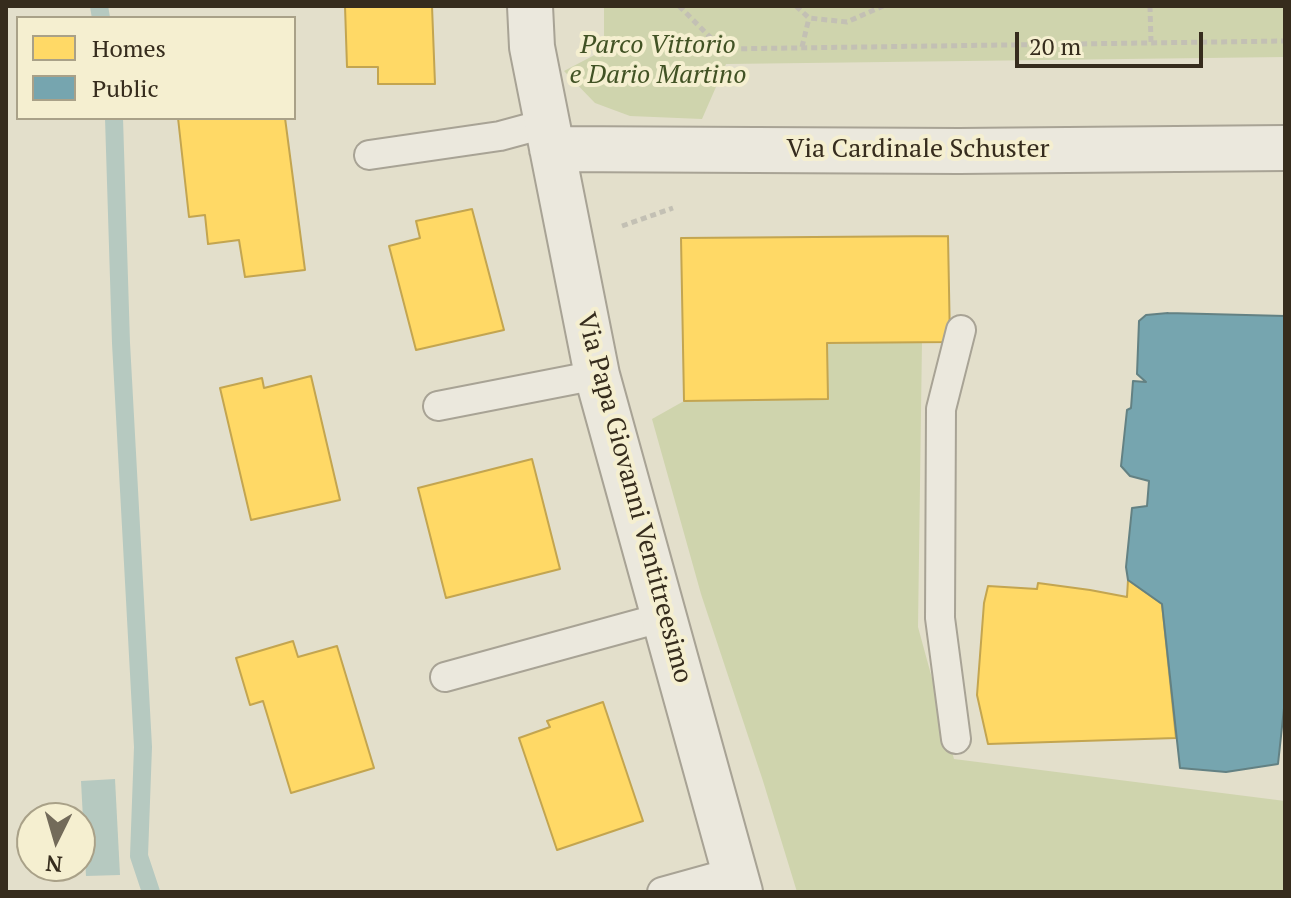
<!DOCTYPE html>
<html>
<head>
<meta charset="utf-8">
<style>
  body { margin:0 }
  #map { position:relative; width:1291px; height:898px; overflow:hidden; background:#e3dfcb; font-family:"PT Serif",serif }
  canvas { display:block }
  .frame { position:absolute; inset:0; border:8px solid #362c1d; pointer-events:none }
  .legend { position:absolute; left:16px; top:16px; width:280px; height:104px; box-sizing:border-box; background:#f5efd0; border:2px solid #a9a188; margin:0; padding:10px 14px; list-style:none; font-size:24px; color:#362c1d }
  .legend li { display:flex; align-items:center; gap:16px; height:40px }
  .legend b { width:40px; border:2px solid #a9a188 }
  .north { position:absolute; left:16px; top:802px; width:80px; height:80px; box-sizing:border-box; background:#f5efd0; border:2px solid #a9a188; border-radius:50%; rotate:185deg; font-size:22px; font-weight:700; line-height:32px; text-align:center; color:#362c1d }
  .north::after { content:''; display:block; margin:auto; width:28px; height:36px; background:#736b5a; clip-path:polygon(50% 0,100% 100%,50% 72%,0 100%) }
  .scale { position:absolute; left:1015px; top:32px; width:188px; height:36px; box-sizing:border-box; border:4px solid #362c1d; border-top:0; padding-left:10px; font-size:24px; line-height:28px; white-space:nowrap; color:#362c1d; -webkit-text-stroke:6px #f5efd0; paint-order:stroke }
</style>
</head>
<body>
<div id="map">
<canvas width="1291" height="898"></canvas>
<div class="frame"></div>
<ul class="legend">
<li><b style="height:22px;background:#ffd966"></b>Homes</li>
<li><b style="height:22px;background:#76a5af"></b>Public</li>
</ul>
<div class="north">N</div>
<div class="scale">20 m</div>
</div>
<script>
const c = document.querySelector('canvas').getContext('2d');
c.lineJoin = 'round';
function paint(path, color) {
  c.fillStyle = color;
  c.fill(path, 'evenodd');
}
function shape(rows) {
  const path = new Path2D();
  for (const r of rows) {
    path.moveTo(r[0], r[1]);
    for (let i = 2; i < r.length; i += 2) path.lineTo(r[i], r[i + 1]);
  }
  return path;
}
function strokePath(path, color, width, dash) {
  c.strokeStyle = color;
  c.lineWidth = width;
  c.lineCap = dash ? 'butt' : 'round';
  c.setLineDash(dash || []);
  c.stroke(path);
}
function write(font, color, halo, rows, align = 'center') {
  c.font = font + ' "PT Serif",serif';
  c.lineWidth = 8;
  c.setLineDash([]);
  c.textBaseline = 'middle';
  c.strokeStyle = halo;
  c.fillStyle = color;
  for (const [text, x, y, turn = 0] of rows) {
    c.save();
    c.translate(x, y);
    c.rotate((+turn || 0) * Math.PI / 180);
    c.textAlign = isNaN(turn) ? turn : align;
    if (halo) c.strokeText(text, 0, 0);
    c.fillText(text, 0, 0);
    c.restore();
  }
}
const green = shape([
  [604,6,1285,6,1285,57,726,64,702,119,630,116,595,103,564,71,604,50],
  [922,341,918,627,954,759,1285,801,1285,892,797,892,763,781,701,594,652,419,684,401,827,399,828,344]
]);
const water = shape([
  [115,779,120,875,86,876,81,781]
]);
const homes = shape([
  [345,6,432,6,435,84,378,84,378,67,347,67,345,6],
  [178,118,285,118,305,270,245,277,239,240,208,244,205,215,189,217,178,118],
  [472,209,504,330,416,350,389,246,420,238,416,221,472,209],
  [948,236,950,342,827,343,828,399,684,401,681,238,948,236],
  [311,376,340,500,251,520,220,388,262,378,264,388,311,376],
  [532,459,560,569,446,598,418,488,532,459],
  [1128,580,1162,604,1176,738,988,744,977,695,984,603,988,586,1037,589,1038,583,1090,590,1127,597,1128,580],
  [293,641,298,657,337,646,374,768,291,793,263,701,250,705,236,658,293,641],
  [603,702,643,821,557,850,519,738,550,727,547,721,603,702]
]);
const public = shape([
  [1168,313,1285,316,1285,699,1278,764,1226,772,1180,768,1162,604,1128,580,1126,567,1132,508,1147,506,1149,481,1130,476,1121,466,1127,410,1131,408,1133,381,1146,382,1137,374,1139,321,1146,315,1168,313]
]);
const stream = shape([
  [99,6,101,18],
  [114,118,121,343,143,747,139,856,151,892]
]);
const path = shape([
  [679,6,722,49,1285,41],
  [796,6,809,18,847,22,883,6],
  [1150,6,1151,42],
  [802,47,809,18],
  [622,226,673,208]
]);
const service = shape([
  [369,155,500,136,548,123],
  [438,406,597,375],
  [445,677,664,617],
  [956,739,940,618,941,409,961,330],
  [662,892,734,872]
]);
const minor = shape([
  [530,6,532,47,597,375,740,892],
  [552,149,959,151,1285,148]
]);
const parkNames = [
  ["Parco Vittorio",658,46],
  ["e Dario Martino",658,76]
];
const streetNames = [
  ["Via Cardinale Schuster",918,150],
  ["Via Papa Giovanni Ventitreesimo",634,498,75]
];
paint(green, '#cfd4ad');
paint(water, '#b6c9c0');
paint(homes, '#ffd966');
strokePath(homes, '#c3a550', 2);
paint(public, '#76a5af');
strokePath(public, '#638183', 2);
strokePath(stream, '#b6c9c0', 18);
strokePath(service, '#a8a395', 32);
strokePath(minor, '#a8a395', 48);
strokePath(path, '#c3c0b4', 5, [6, 4]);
strokePath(service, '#ebe8dd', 28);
strokePath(minor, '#ebe8dd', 44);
write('italic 26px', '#415224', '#f5efd0', parkNames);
write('26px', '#362c1d', '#f5efd0', streetNames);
</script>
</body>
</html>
